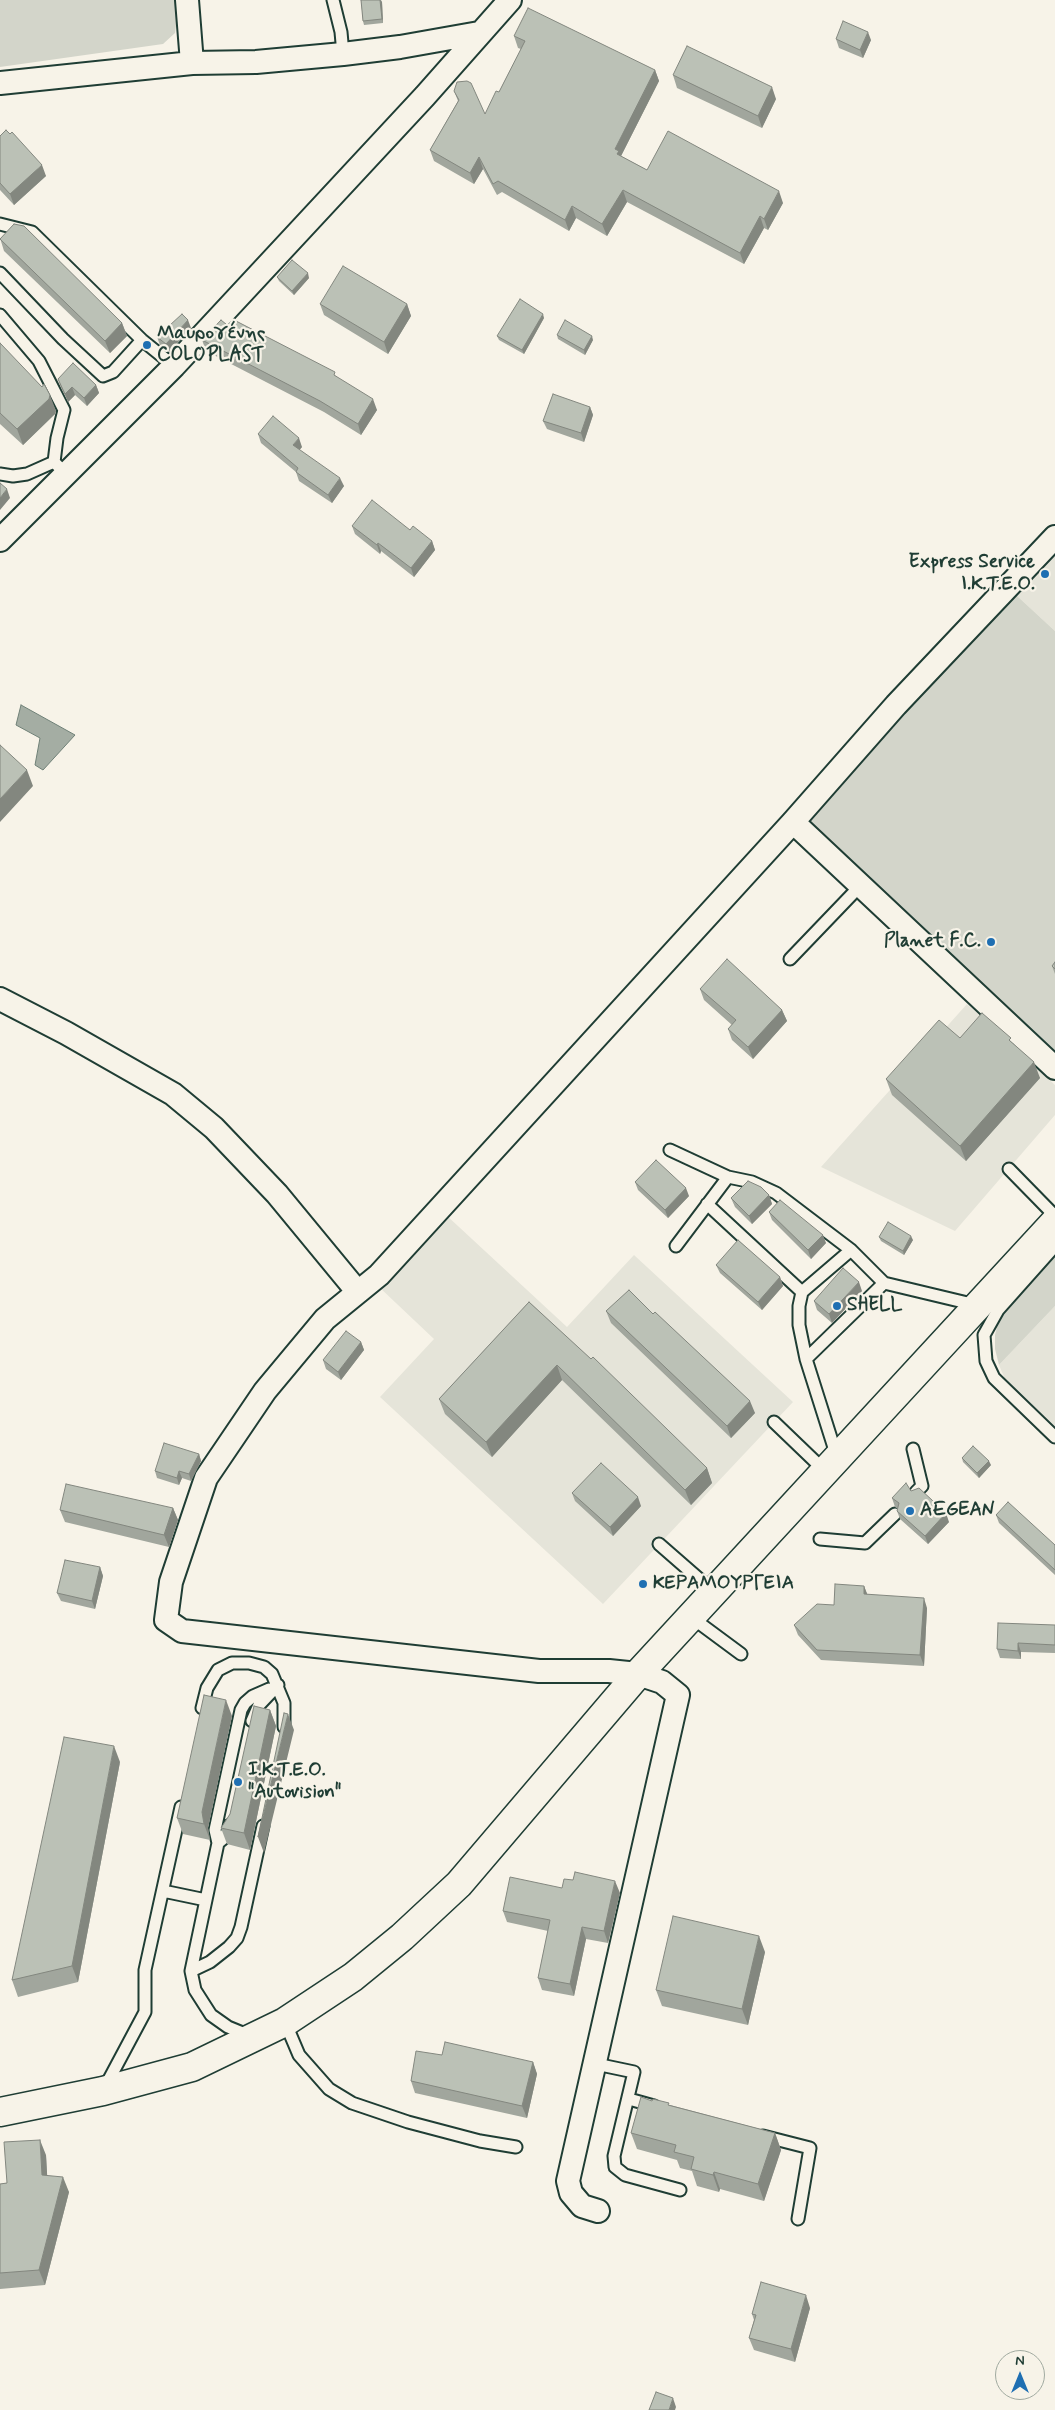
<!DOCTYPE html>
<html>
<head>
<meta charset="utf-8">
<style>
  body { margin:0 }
  #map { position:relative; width:1055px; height:2410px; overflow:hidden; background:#f7f3e8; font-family:Mynerve,sans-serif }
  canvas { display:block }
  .north { position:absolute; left:995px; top:2350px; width:50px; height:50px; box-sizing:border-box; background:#f7f3e8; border:1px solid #a1aaa0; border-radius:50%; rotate:0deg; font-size:14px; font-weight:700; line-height:20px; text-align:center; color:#1f3d34 }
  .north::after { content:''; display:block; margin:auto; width:18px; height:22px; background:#1f6fb2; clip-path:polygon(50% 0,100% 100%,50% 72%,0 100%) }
</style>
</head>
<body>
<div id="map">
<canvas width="1055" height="2410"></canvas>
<div class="north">N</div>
</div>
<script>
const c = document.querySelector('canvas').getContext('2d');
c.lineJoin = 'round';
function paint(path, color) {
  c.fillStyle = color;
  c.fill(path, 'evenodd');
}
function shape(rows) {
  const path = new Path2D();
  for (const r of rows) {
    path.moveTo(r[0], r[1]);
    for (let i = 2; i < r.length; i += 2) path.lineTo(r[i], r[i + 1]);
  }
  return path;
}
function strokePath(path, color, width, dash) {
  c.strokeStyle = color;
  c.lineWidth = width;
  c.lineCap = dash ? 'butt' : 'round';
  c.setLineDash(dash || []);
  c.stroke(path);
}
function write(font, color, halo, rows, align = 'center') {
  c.font = font + ' Mynerve,sans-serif';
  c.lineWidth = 4.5;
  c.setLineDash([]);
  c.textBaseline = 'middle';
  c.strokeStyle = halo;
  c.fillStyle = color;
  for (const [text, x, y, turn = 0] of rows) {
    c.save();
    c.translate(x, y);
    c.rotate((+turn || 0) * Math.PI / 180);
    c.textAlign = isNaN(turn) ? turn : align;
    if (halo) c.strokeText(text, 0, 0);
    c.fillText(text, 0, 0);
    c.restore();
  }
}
const built = shape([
  [1055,553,1055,631,1015,594],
  [967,1004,1055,1085,1055,1115,955,1231,821,1167],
  [445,1214,567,1327,634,1255,793,1402,603,1604,380,1397,434,1339,378,1286],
  [1055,1306,1055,1434,1008,1386,999,1365]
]);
const green = shape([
  [0,0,179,0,179,5,175,33,163,44,0,67],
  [1015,594,1055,631,1055,1062,801,822],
  [1055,1253,1055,1306,999,1365,995,1349,995,1335,999,1319,1010,1303]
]);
const water = shape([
  [21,705,75,735,43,770,35,765,40,738,16,725,21,705]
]);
const lane = shape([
  [333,0,341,32,343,54],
  [0,224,32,232,142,340,174,366],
  [0,273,63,339,103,376,113,372,142,340],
  [0,315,39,361,64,410,57,438,54,462,66,474],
  [0,474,13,476,27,474,54,462],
  [790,959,860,886],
  [670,1150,728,1177,752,1182,776,1193,851,1250,884,1283],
  [1009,1169,1055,1216],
  [707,1204,802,1292],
  [676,1246,728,1177],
  [1055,1246,998,1310,984,1335,986,1361,994,1378,1055,1437],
  [806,1359,799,1325,799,1306,802,1292,851,1250],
  [774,1422,825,1471],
  [913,1449,922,1486,916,1492],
  [837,1457,806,1359,884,1283,976,1305],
  [820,1539,865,1543,895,1514],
  [659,1544,714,1592],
  [691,1617,741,1654],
  [202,1708,207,1688,218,1670,232,1663,249,1663,264,1667,272,1674,284,1703,284,1727],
  [252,1721,259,1705,278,1685],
  [230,1825,224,1838,218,1843,191,1971,195,1990,211,2015,228,2027,250,2036],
  [218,1843,215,1830,241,1710,245,1703,253,1696,269,1689],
  [163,1891,206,1900],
  [191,1971,210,1962,229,1947,237,1938,241,1927,263,1826],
  [285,2022,299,2055,329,2089,352,2103,408,2122,480,2141,516,2147],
  [596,2064,634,2072,614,2156,615,2167,625,2175,680,2190],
  [105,2087,145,2012,145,1970,181,1807],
  [629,2099,654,2106],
  [763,2136,810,2148,798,2219]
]);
const street = shape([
  [187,0,192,63],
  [0,83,192,63,256,62,343,54,400,47,479,33],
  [0,540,174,366,425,96,510,0],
  [793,822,1055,1068],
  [0,999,66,1033,173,1094,214,1128,277,1194,357,1291],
  [598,2211,582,2206,571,2193,568,2181,678,1695,662,1682,638,1674,609,1671,539,1671,182,1631,166,1620,171,1582,206,1478,265,1391,325,1319,379,1275,793,822,896,705,1055,537]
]);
const secondary = shape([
  [0,2112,103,2091,192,2067,285,2022,353,1977,402,1937,459,1884,638,1674,1055,1222]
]);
const wall = shape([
  [361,0,381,0,382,2,383,23,364,25,363,21],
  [514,36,655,70,659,81,621,156,647,170,783,203,768,230,764,228,744,264,627,202,607,236,576,218,569,231,502,192,497,195,483,169,474,184,434,161,430,150,458,101,454,91,485,114,499,92,521,49,518,48],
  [836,39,871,40,863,58,839,48],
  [673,75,776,99,762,128,677,88],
  [0,136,46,176,14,205,0,190],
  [0,238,122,323,127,336,110,353,4,251],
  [277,277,309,278,294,295,279,281],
  [320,304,407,304,411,316,388,354,324,315],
  [544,318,524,354,499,340,497,336],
  [191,328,169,352,160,345,157,337],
  [232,329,336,376,377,410,361,435,324,412,206,351,202,340],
  [557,335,593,340,585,355,558,339],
  [0,343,56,411,55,414,23,445,0,424],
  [58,379,96,385,99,393,87,406,75,395,68,402,61,388],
  [590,407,593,415,584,442,547,429,543,421],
  [258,434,302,447,299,450,344,486,332,503,299,481,296,472,261,443],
  [352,526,410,530,432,541,435,550,414,577,381,551,380,554,355,534],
  [1055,962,1055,974,1052,966],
  [700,989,782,1010,787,1021,753,1059,732,1040,728,1029,732,1025,704,1000],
  [960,1038,1013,1043,1040,1078,966,1161,892,1095,886,1079],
  [635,1182,689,1196,668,1218,638,1190],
  [769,1195,772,1204,752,1224,735,1207,731,1198],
  [769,1212,826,1243,811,1259,772,1220],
  [879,1237,913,1240,904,1255,881,1241],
  [716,1265,780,1277,783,1286,762,1310,720,1273],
  [862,1291,832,1323,817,1310,814,1301],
  [529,1302,707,1468,712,1483,691,1505,562,1380,492,1457,445,1414,439,1399],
  [606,1311,653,1314,755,1413,731,1438,611,1323],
  [361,1342,364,1350,341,1380,326,1369,323,1360],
  [199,1454,201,1461,191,1481,182,1478,179,1485,157,1478,155,1471],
  [962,1458,991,1465,979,1478,963,1462],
  [572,1493,641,1506,613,1536,575,1501],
  [892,1498,949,1522,928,1544,900,1519,897,1511,898,1509,895,1507],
  [173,1508,178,1520,169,1547,65,1522,60,1510],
  [996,1515,1055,1545,1055,1575,999,1523],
  [100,1567,103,1576,95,1609,61,1601,57,1593],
  [864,1586,867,1594,927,1608,924,1666,821,1660,798,1635,794,1625,834,1605],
  [1055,1625,1055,1653,1021,1652,1021,1659,1000,1658,997,1649],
  [270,1710,276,1726,250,1850,227,1844,221,1828,230,1814],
  [232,1716,208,1828,210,1840,183,1834,177,1818],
  [120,1762,78,1982,18,1997,12,1980],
  [562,1888,620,1893,608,1943,586,1939,574,1996,542,1990,538,1978,548,1931,507,1922,503,1911],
  [765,1952,748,2025,662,2006,656,1990],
  [442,2055,533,2062,537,2074,527,2118,415,2093,411,2081],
  [670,2105,775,2133,781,2150,764,2201,720,2189,719,2192,697,2186,692,2171,680,2168,677,2160,637,2149,631,2133],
  [46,2155,47,2175,69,2192,45,2285,0,2289,0,2184,7,2183],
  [810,2308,795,2362,754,2350,749,2338,754,2320,752,2314]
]);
const shadedWall = shape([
  [380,0,382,2,383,23,382,19],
  [868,32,871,40,863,58,860,50],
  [655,70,659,81,621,156,621,166,615,149],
  [772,87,776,99,762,128,758,116],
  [479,157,483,169,474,184,470,173],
  [42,165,46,176,14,205,10,194],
  [623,190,627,202,607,236,602,224],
  [779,191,783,203,768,230,764,219],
  [572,206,576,218,569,231,565,220],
  [760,216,764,228,744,264,740,253],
  [308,273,309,278,294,295,292,291],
  [407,304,411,316,388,354,384,342],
  [543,314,544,318,524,354,522,350],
  [188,320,191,328,169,352,166,344],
  [122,323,127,336,110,353,105,341],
  [592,336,593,340,585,355,584,350],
  [96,385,99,393,87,406,84,398],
  [72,387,75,395,68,402,65,394],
  [50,395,56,411,55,414,23,445,17,429],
  [373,399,377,410,361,435,358,424],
  [590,407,593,415,584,442,581,433],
  [299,438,302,447,296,454,293,445],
  [340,478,344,486,332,503,328,495],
  [7,489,10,498,0,510,0,498],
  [432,541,435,550,414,577,411,568],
  [378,543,381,551,380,554,377,545],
  [27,770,33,786,0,822,0,799],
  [782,1010,787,1021,753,1059,748,1047],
  [1034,1062,1040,1078,966,1161,960,1146],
  [686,1188,689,1196,668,1218,665,1210],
  [769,1195,772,1204,752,1224,749,1216],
  [823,1235,826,1243,811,1259,808,1250],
  [911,1236,913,1240,904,1255,903,1251],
  [780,1277,783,1286,762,1310,758,1302],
  [859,1282,862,1291,832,1323,829,1314],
  [361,1342,364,1350,341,1380,338,1372],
  [557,1365,562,1380,492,1457,486,1442],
  [750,1401,755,1413,731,1438,727,1426],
  [199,1454,201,1461,191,1481,189,1474],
  [989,1461,991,1465,979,1478,977,1473],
  [707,1468,712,1483,691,1505,685,1490],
  [179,1471,182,1478,179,1485,177,1478],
  [638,1497,641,1506,613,1536,610,1527],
  [173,1508,178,1520,169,1547,164,1535],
  [946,1513,949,1522,928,1544,925,1536],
  [100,1567,103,1576,95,1609,92,1601],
  [864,1586,868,1596,864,1594],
  [924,1598,927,1608,924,1666,920,1655],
  [1018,1643,1021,1652,1021,1659,1018,1651],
  [226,1700,232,1716,208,1828,210,1840,204,1824,202,1812],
  [270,1710,276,1726,250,1850,244,1833],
  [288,1714,294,1730,264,1853,258,1837],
  [114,1746,120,1762,78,1982,72,1966],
  [615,1881,620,1893,608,1943,604,1931],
  [582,1927,586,1939,574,1996,570,1984],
  [759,1936,765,1952,748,2025,742,2009],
  [533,2062,537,2074,527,2118,522,2106],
  [775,2133,781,2150,764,2201,758,2184],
  [40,2140,46,2155,48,2190,42,2175],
  [714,2172,720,2189,719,2192,713,2175],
  [63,2177,69,2192,45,2285,39,2270],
  [806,2295,810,2308,795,2362,791,2349],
  [673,2398,676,2407,675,2410,669,2410]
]);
const building = shape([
  [361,0,380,0,382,19,363,21,361,0],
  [528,8,655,70,615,149,619,151,617,154,647,170,668,131,779,191,764,219,760,216,740,253,623,190,602,224,572,206,565,220,498,181,493,184,479,157,470,173,430,150,459,100,454,91,457,82,467,81,471,83,485,114,496,91,499,92,525,41,514,36,528,8],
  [843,21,868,32,860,50,836,39,843,21],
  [687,46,772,87,758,116,673,75,687,46],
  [6,130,10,134,12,132,42,165,10,194,0,183,0,136,6,130],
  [14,224,24,226,122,323,105,341,0,239,14,224],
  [292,260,308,273,292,291,277,277,292,260],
  [343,266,407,304,384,342,320,304,343,266],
  [520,299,543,314,522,350,497,336,520,299],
  [182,314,188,320,166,344,157,337,182,314],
  [221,320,232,329,236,321,335,372,334,375,373,399,358,424,320,401,202,340,221,320],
  [565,320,592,336,584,350,557,335,565,320],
  [0,343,42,387,44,384,50,395,49,399,17,429,0,413,0,343],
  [73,363,96,385,84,398,72,387,65,394,58,379,73,363],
  [553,394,590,407,581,433,543,421,553,394],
  [273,416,299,438,293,445,340,478,328,495,296,472,298,468,258,434,273,416],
  [0,483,7,489,0,498,0,483],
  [372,500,410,530,413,526,432,541,411,568,378,543,377,545,352,526,372,500],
  [0,745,27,770,0,799,0,745],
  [727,959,782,1010,748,1047,728,1029,736,1020,700,989,727,959],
  [1055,962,1055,969,1052,966,1055,962],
  [982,1013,1011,1038,1009,1040,1034,1062,960,1146,886,1079,939,1020,960,1038,982,1013],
  [656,1160,686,1188,665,1210,635,1182,656,1160],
  [748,1181,761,1187,769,1195,749,1216,731,1198,748,1181],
  [780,1200,823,1235,808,1250,769,1212,780,1200],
  [888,1222,911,1236,903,1251,879,1237,888,1222],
  [738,1240,780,1277,758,1302,716,1265,738,1240],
  [843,1268,859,1282,829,1314,814,1301,843,1268],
  [629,1290,653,1314,655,1312,750,1401,727,1426,606,1311,629,1290],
  [529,1302,591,1359,593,1357,707,1468,685,1490,557,1365,486,1442,439,1399,529,1302],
  [346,1331,361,1342,338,1372,323,1360,346,1331],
  [164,1443,199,1454,189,1474,179,1471,177,1478,155,1471,164,1443],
  [973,1446,989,1461,977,1473,962,1458,973,1446],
  [601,1463,638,1497,610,1527,572,1493,601,1463],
  [906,1483,911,1491,919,1488,946,1513,925,1536,897,1511,899,1503,892,1498,906,1483],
  [66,1484,173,1508,164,1535,60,1510,66,1484],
  [1008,1502,1055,1545,1055,1570,996,1515,1008,1502],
  [65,1560,100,1567,92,1601,57,1593,65,1560],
  [835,1584,864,1586,864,1594,924,1598,920,1655,817,1650,794,1625,817,1604,834,1605,835,1584],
  [998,1623,1055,1625,1055,1645,1018,1643,1018,1651,997,1649,998,1623],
  [204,1695,226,1700,202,1812,204,1824,177,1818,204,1695],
  [254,1706,270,1710,244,1833,221,1828,230,1814,254,1706],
  [284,1713,288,1714,258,1837,284,1713],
  [64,1737,114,1746,72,1966,12,1980,64,1737],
  [575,1872,615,1881,604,1931,582,1927,570,1984,538,1978,550,1920,503,1911,510,1877,562,1888,564,1879,573,1880,575,1872],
  [673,1916,759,1936,742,2009,656,1990,673,1916],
  [445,2042,533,2062,522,2106,411,2081,416,2051,442,2055,445,2042],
  [641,2097,652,2101,653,2099,669,2103,668,2105,775,2133,758,2184,714,2172,713,2175,691,2169,694,2157,674,2152,676,2145,631,2133,641,2097],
  [40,2140,42,2175,63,2177,39,2270,0,2273,0,2184,7,2183,4,2142,40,2140],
  [761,2282,806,2295,791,2349,749,2338,756,2315,752,2314,761,2282],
  [656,2392,673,2398,669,2410,649,2410,656,2392]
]);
const markers = [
  [147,345,5,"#1f6fb2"],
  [1045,574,5,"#1f6fb2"],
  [991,942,5,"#1f6fb2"],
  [837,1306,5,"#1f6fb2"],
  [910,1511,5,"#1f6fb2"],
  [643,1584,5,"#1f6fb2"],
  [238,1782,5,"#1f6fb2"]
];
const poiNames = [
  ["Μαυρογένης",157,334],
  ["COLOPLAST",157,356],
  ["Express Service",1035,563,"right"],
  ["Ι.Κ.Τ.Ε.Ο.",1035,585,"right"],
  ["Planet F.C.",981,942,"right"],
  ["SHELL",847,1306],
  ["AEGEAN",920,1511],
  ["ΚΕΡΑΜΟΥΡΓΕΙΑ",653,1584],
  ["I.Κ.Τ.Ε.Ο.",248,1771],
  ["\"Autovision\"",248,1793]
];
paint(built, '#e5e4d9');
paint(green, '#d3d5ca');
paint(water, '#a4ada3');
strokePath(water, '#6f8077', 1);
strokePath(lane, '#1f3d34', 15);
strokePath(street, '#1f3d34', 26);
strokePath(secondary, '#1f3d34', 31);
strokePath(lane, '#f7f3e8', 11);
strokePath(street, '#f7f3e8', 22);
strokePath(secondary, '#f7f3e8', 28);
paint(wall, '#a1a69d');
paint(shadedWall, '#83877f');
paint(building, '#bbc1b6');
strokePath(building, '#83877f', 1);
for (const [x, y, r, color] of markers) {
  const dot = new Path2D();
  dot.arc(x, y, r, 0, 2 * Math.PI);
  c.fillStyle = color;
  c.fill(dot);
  strokePath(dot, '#f7f3e8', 2);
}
write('bold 19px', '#1f3d34', '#f7f3e8', poiNames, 'left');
</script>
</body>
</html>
